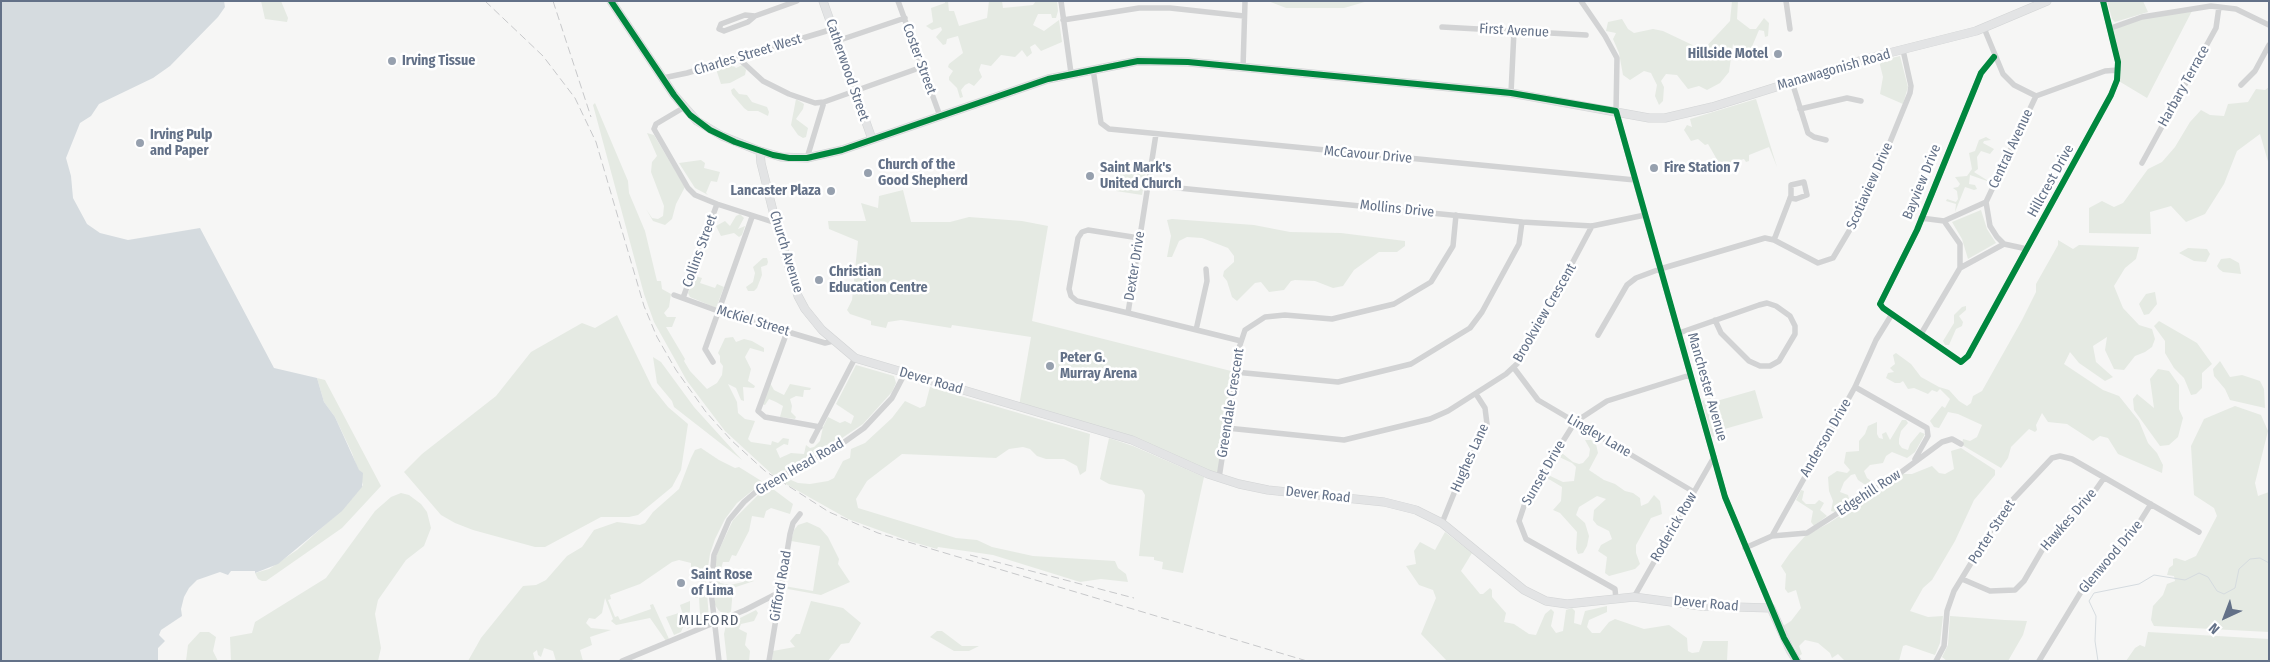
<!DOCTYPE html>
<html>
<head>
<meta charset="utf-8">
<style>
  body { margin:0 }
  #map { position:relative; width:2270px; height:662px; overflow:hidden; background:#f6f6f5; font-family:"Fira Sans Condensed",sans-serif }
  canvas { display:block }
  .frame { position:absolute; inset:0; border:2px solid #637188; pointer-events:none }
  .north { position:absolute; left:2200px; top:592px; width:50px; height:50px; -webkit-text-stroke:4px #fff; paint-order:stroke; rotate:223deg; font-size:14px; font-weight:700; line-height:20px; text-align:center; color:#637188 }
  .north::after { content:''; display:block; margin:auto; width:18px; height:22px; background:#637188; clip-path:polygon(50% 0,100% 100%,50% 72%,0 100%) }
</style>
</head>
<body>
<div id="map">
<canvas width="2270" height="662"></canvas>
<div class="frame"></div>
<div class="north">N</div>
</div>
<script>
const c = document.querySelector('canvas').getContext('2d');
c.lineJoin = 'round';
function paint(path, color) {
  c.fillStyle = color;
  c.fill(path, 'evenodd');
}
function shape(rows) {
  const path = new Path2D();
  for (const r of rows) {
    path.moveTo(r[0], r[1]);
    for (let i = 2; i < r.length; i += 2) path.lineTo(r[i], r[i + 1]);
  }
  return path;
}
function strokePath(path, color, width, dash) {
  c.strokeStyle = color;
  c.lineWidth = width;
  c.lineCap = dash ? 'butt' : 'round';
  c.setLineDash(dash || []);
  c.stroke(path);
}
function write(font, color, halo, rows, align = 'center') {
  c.font = font + ' "Fira Sans Condensed",sans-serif';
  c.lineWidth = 5;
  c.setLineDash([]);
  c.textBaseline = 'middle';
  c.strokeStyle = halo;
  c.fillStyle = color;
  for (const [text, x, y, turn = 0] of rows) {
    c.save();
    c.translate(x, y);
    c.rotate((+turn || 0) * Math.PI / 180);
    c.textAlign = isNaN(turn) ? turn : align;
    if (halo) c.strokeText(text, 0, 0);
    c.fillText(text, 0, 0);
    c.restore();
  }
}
const green = shape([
  [261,1,281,1,288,18,287,22,265,19],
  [945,1,948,1,949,11,954,11,959,26,987,18,989,1,1002,1,1003,8,1033,5,1036,1,1057,1,1058,11,1056,18,1052,18,1051,14,1038,14,1033,25,1044,31,1059,20,1062,42,1041,51,1035,44,1030,47,1032,53,1027,57,1022,50,1015,57,1001,55,991,66,981,64,979,70,982,77,974,86,969,83,965,85,961,90,963,97,960,98,957,88,949,80,949,77,953,71,948,67,949,64,963,53,958,36,947,39,946,44,943,45,936,37,942,30,941,27,932,30,926,26,933,22,931,8,945,3],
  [1268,1,1368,1,1344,8,1286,8],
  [1732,1,1738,1,1737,19,1750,29,1756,29,1764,18,1769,23,1768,36,1765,37,1764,31,1759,30,1751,49,1753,51,1761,52,1759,56,1747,59,1733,44,1729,72,1720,83,1707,90,1699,86,1688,89,1677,75,1666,74,1661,81,1664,87,1663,101,1659,105,1655,96,1657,85,1651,73,1644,71,1630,80,1623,75,1619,53,1613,39,1616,33,1606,31,1608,22,1622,19,1628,29,1634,33,1653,29,1663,31,1703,50,1730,21],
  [2107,1,2143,1,2148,12,2115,22,2112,19],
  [2193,9,2147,98,2117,80,2111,28,2133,19],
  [1900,56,1908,87,1903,104,1880,94,1883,77,1879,61],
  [730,63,736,68,742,65,746,70,745,75,730,83,721,84,716,69],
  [2269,87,2269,165,2260,134,2237,151,2224,184,2205,214,2186,222,2171,206,2150,212,2151,234,2089,233,2089,208,2102,201,2114,207,2123,203,2148,169,2162,162,2175,147,2190,122,2201,110,2210,115,2224,116,2228,104,2248,102,2256,89,2265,90],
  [734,88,739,94,747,95,752,102,767,107,769,112,768,116,758,111,748,111,744,108,732,94,731,90],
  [796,99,804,104,803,109,796,119,808,128,806,137,803,138,798,135,791,125],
  [1756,99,1777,167,1769,147,1749,155,1749,161,1746,162,1744,159,1717,166,1716,165,1719,163,1708,144,1705,145,1698,139,1691,141,1684,130,1687,125,1692,127,1690,119],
  [595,103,628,181,629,193,645,231,657,281,661,281,662,289,671,294,669,307,664,313,667,317,676,317,672,327,666,327,685,359,684,361,690,371,707,389,717,383,722,375,723,366,720,362,720,356,718,353,725,338,733,337,736,342,744,339,752,341,764,348,764,352,750,348,745,357,751,369,748,381,755,386,754,388,743,387,744,401,741,400,736,388,728,384,737,402,738,413,745,419,755,421,748,439,751,442,771,445,772,441,778,443,783,438,789,439,788,445,784,444,776,449,780,458,791,453,804,454,806,445,810,448,814,447,820,441,823,427,828,417,840,423,845,421,851,424,854,416,836,404,856,365,894,376,896,383,892,392,863,424,836,442,774,476,725,431,687,381,654,322,644,294,593,105],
  [647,133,654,135,685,187,676,204,672,219,665,225,653,221,646,209,652,218,658,219,663,216,664,206,651,172,652,162,657,156],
  [1986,137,1991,140,1984,141,1983,143,1994,149,1990,154,1981,151,1977,157,1978,169,1974,172,1990,182,1970,175,1969,184,1975,185,1977,189,1974,190,1965,187,1955,212,1956,204,1946,201,1947,199,1956,202,1958,199,1957,191,1953,188,1958,187,1960,184,1955,177,1967,176,1972,169,1969,153,1975,151,1979,140],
  [701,160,705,163,704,168,720,172,717,182,711,181,706,193,708,195,695,188,679,163],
  [1121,163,1147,168,1142,195,1116,191],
  [903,190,911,222,950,222,969,217,1022,221,1048,226,1032,321,1235,372,1219,478,1158,451,1019,406,1031,337,952,325,951,328,901,320,888,322,886,328,871,325,871,321,850,314,847,310,852,300,858,241,829,229,828,221,866,221,861,203,878,208,879,196],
  [1981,210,1987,229,1996,243,1968,259,1962,239,1952,222],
  [740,214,744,218,738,229,745,226,742,235,739,237,734,233,721,236,716,226,725,221,730,226,736,216],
  [1172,219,1254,225,1290,232,1341,233,1405,241,1405,246,1397,252,1379,252,1354,270,1343,286,1333,288,1315,281,1295,280,1291,281,1284,290,1269,292,1261,282,1255,283,1237,301,1232,297,1227,281,1223,276,1224,271,1234,262,1234,256,1228,248,1202,238,1187,237,1179,241,1172,257,1167,257,1171,236,1167,220],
  [2058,240,2073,249,2079,245,2139,247,2136,259,2125,268,2114,286,2123,308,2139,325,2152,329,2155,339,2152,347,2145,352,2135,356,2124,370,2114,369,2105,350,2107,337,2093,346,2096,362,2113,377,2105,381,2079,363,2070,352,2064,364,2103,390,2119,396,2139,421,2148,443,2157,453,2163,465,2162,473,2118,454,2108,438,2100,436,2093,441,2067,424,2048,422,2042,413,2036,425,2037,430,2035,432,2029,429,2011,447,2008,458,2001,468,1962,445,1963,439,1970,441,1977,437,1982,425,1958,414,1948,412,1939,428,1934,427,1930,421,1942,406,1945,408,1950,399,1940,389,1937,392,1932,390,1928,394,1914,388,1908,389,1903,381,1900,383,1895,383,1886,378,1888,373,1894,372,1890,368,1895,364,1893,355,1896,353,1911,364,1921,377,1939,387,1949,390,1959,401,1967,406,1971,403,1973,396,1982,391,2022,320,2036,292,2036,284,2058,245],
  [2188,248,2207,249,2210,254,2206,262,2194,261,2179,253],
  [763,258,767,258,768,262,767,265,761,267,762,275,757,288,754,291,748,291,746,287,753,282,755,273,753,267],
  [2230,258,2239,263,2241,274,2223,272,2219,269,2217,266,2221,259],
  [695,276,702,278,700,283,715,288,717,284,724,287,716,308,690,297,688,293],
  [2155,292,2157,304,2149,314,2144,315,2139,304,2146,294],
  [1966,306,1966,310,1959,316,1963,322,1962,326,1956,329,1949,345,1945,345,1943,341,1954,323,1954,315,1962,307],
  [617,315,652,387,668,407,688,424,681,470,672,487,638,515,629,517,601,517,545,547,535,547,473,530,455,523,441,515,404,472,422,454,496,396,531,352,582,323,595,328],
  [2159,321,2197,343,2212,364,2202,373,2202,388,2196,394,2191,395,2184,378,2174,368,2165,353,2165,341,2154,326],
  [653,357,661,362,694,407,742,460,674,407,672,401,657,383],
  [2220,361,2230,377,2242,375,2260,381,2264,389,2265,408,2230,400,2225,389,2214,376,2213,369],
  [2158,369,2169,371,2179,385,2179,409,2183,418,2178,437,2169,445,2160,446,2134,410,2133,399,2137,394,2154,408,2150,379],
  [317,378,325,380,381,486,342,528,266,581,262,581,258,579,255,573,269,569,297,550,336,515,363,485,352,453,335,417,324,402],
  [770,383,774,390,784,395,790,384,811,388,810,390,804,390,803,397,796,396,790,399,792,406,791,412,796,417,795,419,780,417,783,406,776,402,769,399,765,405,762,404],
  [930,387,1090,434,1086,471,1080,475,1077,466,1064,459,1046,459,1037,456,1030,449,1023,447,1009,449,996,458,902,454,867,481,856,499,858,508,956,538,977,540,992,547,1033,556,1115,561,1118,568,1126,574,1128,582,1101,579,1080,582,993,555,938,547,937,549,909,541,848,519,784,483,791,480,798,483,810,484,828,481,834,478,843,461,850,458,851,449,865,443,892,418,905,401,920,408,925,406],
  [1755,390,1763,418,1721,430,1722,434,1712,437,1702,401,1711,398,1713,402],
  [2235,406,2261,415,2268,431,2255,483,2258,496,2269,492,2269,632,2154,626,2151,620,2153,606,2163,595,2167,584,2175,581,2174,576,2167,575,2169,568,2173,565,2173,559,2176,558,2185,561,2196,556,2217,516,2214,508,2194,495,2191,446,2204,419],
  [1902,420,1906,420,1908,423,1901,431,1899,439,1899,444,1902,448,1908,450,1910,444,1920,432,1925,434,1915,452,1907,458,1892,452,1886,456,1883,463,1870,465,1864,471,1867,478,1874,483,1873,487,1867,486,1858,480,1855,474,1851,475,1844,482,1840,492,1848,495,1850,502,1835,512,1831,511,1833,501,1829,491,1828,477,1837,471,1847,473,1850,470,1844,463,1846,452,1859,451,1859,441,1865,434,1868,426,1877,422,1877,434,1879,438,1883,439,1882,434,1886,432,1890,440],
  [1109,438,1133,446,1204,477,1183,573,1162,569,1163,562,1154,560,1154,557,1139,556,1145,495,1142,490,1109,484,1100,479],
  [1585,440,1591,440,1596,444,1598,453,1589,470,1604,480,1615,484,1625,491,1633,493,1640,498,1641,506,1648,503,1654,495,1660,501,1662,514,1651,518,1636,545,1636,553,1640,564,1635,569,1609,576,1605,573,1607,557,1598,551,1601,545,1612,539,1609,531,1597,525,1593,520,1594,510,1606,499,1597,496,1579,507,1576,515,1585,523,1589,536,1587,546,1583,553,1578,554,1576,549,1577,532,1560,513,1553,510,1561,501,1562,487,1547,478,1546,474,1563,482,1574,481,1576,467,1572,463,1557,456,1559,453,1563,454,1573,462,1579,464,1583,463,1589,456,1590,449],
  [701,448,719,460,735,468,739,467,763,482,737,503,725,519,715,539,710,554,706,580,709,619,687,629,696,616,700,615,699,597,695,598,695,595,701,581,699,575,691,567,691,563,679,560,672,562,640,584,610,595,611,599,608,600,615,617,618,616,620,620,651,609,650,605,653,604,669,639,666,641,650,618,616,625,611,621,613,619,605,598,602,613,595,619,589,618,586,623,591,628,611,630,590,637,592,645,580,650,583,661,556,661,553,651,544,648,541,657,538,655,537,650,533,653,535,661,468,661,481,638,523,586,536,585,546,580,567,556,582,547,594,530,617,522,640,525,645,523,653,512,679,489,691,458,695,450],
  [1961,448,1995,470,1995,475,1974,500,1955,541,1932,580,1923,588,1910,611,1928,617,1943,616,1940,643,1935,655,1906,645,1903,646,1899,661,1845,661,1838,654,1832,658,1830,653,1818,643,1805,640,1799,646,1802,654,1799,656,1783,626,1791,621,1801,608,1796,590,1788,593,1785,589,1786,574,1781,566,1790,553,1805,536,1829,523,1903,474,1912,474,1932,466,1939,473,1945,474,1954,469,1951,451],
  [773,489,793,504,790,514,771,508,766,511,764,518,752,516,749,531,736,556,732,555,729,562,723,562,720,572,714,570,717,554,733,520,762,491,766,494],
  [1801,490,1804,491,1802,500,1806,504,1815,504,1819,500,1824,503,1820,510,1827,516,1814,526,1811,522,1813,511,1796,500],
  [401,493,409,495,421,504,427,512,431,528,424,546,406,560,378,600,375,614,381,648,378,661,231,661,230,637,252,633,255,622,326,578,375,511,391,497],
  [807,522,820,528,828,537,839,559,838,564,850,582,821,595,788,589,784,586,813,591,820,546,791,541,794,530,798,525],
  [1445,532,1472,553,1461,571,1480,594,1483,594,1490,588,1492,590,1492,597,1506,613,1504,622,1514,624,1529,634,1536,635,1545,614,1551,609,1554,612,1551,626,1556,633,1563,631,1566,610,1572,608,1575,611,1574,623,1581,625,1585,611,1607,606,1607,612,1589,620,1587,627,1592,633,1600,633,1609,622,1615,619,1644,629,1669,625,1687,638,1688,651,1692,653,1699,652,1703,641,1728,641,1727,661,1447,661,1421,634,1436,598,1433,590,1419,585,1406,566,1416,564,1414,551,1420,542,1435,550],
  [713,577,719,579,720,583,730,585,743,582,746,579,754,581,733,588,731,612,725,614,719,611,715,605],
  [690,601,690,611,681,632,674,635,666,617,682,612,680,605],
  [811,601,843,608,861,623,849,643,841,644,828,661,772,661,773,651,795,647,790,641,796,634,800,634],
  [756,610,758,613,754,621,741,624,739,629,747,633,745,645,750,651,749,661,727,661,724,634,726,625],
  [1950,616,2005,620,2027,621,2023,635,2008,661,1947,661,1942,657,1948,645],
  [937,631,942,631,962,646,979,646,969,651,954,651,930,637],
  [200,632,209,632,216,637,213,651,218,661,186,661,188,645],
  [2148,632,2269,639,2269,661,2126,661,2135,648,2140,645,2145,647]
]);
const water = shape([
  [1,1,224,1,225,7,218,17,170,66,153,78,99,104,91,116,80,123,66,158,71,176,73,198,87,224,100,233,128,240,200,228,274,368,317,378,324,402,335,417,359,470,363,473,362,487,342,511,278,564,255,573,255,571,231,571,228,575,220,572,197,580,189,588,184,597,181,609,182,616,161,630,159,635,165,641,158,648,158,661,1,661]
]);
const stream = shape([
  [2098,661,2095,641,2096,616,2089,601,2094,593,2139,584,2154,575,2185,580,2199,573,2208,577,2217,591,2224,594,2235,588,2239,569,2250,559,2260,558,2269,563]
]);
const minor = shape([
  [898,1,940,116],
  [1061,1,1071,73],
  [1581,1,1605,36,1617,58,1616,111,1635,180,1725,497,1771,608],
  [1786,1,1790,29],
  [755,16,745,15,721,24,719,29,724,31,748,22,755,16,797,1],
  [1063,20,1139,8,1170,8,1244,16],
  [1442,27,1586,35],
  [1984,28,2003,74,2014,85,2036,96,2105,71,2118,70],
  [2111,28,2142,17,2211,6,2236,9,2269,25],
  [837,41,905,18],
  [1994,57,1981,73,1917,230,1880,304,1883,308,1961,362,1968,356,2111,95,2117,80,2118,62,2103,1],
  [738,58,763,81,789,94,815,103,824,102,922,67],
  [1243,68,1245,2],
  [1093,69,1101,123,1109,129,1635,180],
  [663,78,687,73,833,29],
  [1792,82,1808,133,1814,137,1826,140],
  [2241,85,2255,71,2269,45],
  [1511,93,1514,31],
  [683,108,656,124,654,129,688,188,695,195,717,204,776,223],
  [1800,109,1847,98,1861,101],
  [1156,134,1128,313,1241,341],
  [807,158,824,102],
  [2142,163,2216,28,2219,7],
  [1148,185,1522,222,1592,226,1645,215],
  [1921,218,1944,221,1986,202],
  [1774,240,1789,201,1790,198,1791,196,1791,185,1804,182,1807,195,1796,199,1790,198],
  [2027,249,2004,244,1997,237,1990,226,1986,202,2036,96],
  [1960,268,2004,244],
  [674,295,718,311,825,343,833,341],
  [683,298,717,204],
  [1128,313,1077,301,1071,296,1069,289,1078,238,1082,232,1088,230,1139,238],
  [1196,330,1207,281,1206,269],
  [787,332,758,411,765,417,820,427],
  [1679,333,1759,305,1767,303,1776,306,1790,316,1795,326,1795,334,1779,361,1770,366,1760,366,1749,361,1721,333,1715,320],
  [1921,334,1960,268,1960,244,1944,221],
  [1598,335,1627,285,1636,278,1660,269,1765,238,1774,240,1818,263,1833,258,1864,206,1910,93,1911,86,1903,50],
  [713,362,705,349,752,217],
  [1514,368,1538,400,1694,492],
  [1235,372,1338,382,1411,364,1470,328,1482,312,1519,244,1522,222],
  [1855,387,1927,428,1928,436,1915,459],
  [1227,428,1344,440,1430,419,1448,411,1506,374,1520,361,1592,226],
  [812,441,855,358],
  [791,471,843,443,864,428,892,398,905,373],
  [1219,478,1239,348,1245,330,1265,317,1285,315,1332,319,1394,304,1431,282,1453,246,1456,215],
  [1442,523,1461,476,1487,424,1485,408,1476,394],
  [1772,536,1807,533,1900,473,1942,442,1952,439,1961,444],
  [1745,548,1772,536,1855,387,1876,340,1892,314],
  [1962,579,1990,591,2015,590,2024,581,2045,545,2085,505,2104,478],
  [1634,597,1714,457],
  [1616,599,1615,589,1526,539,1519,521,1526,500,1575,422,1607,401,1690,375],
  [622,661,745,610,780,592],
  [719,661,711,591,714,555,729,520,744,502,759,489],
  [769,661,790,534,793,523,800,514],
  [1936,661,1944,646,1947,611,1954,591,2004,509,2052,458,2060,456,2072,459,2199,532],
  [2039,661,2087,582,2131,536,2151,504]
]);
const major = shape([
  [611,1,674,95,697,121,722,136,757,150,781,157,807,158,842,150,1048,79,1138,61,1188,62,1511,93,1649,118,1665,118,1712,107,1869,58,1976,31,2047,1],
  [823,1,872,139],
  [760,151,761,163,776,223,798,296,805,309,822,330,855,358,1132,440,1208,474,1239,484,1268,490,1384,502,1416,510,1442,523,1524,590,1546,601,1567,604,1634,597,1701,606,1771,608,1790,650,1797,661]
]);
const rail = shape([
  [485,1,543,56,575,98,596,142,644,306,657,337,676,370,706,412,731,440,765,471,829,512,878,533,1307,661],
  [553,1,591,117],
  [970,555,1134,598]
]);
const minorBridge = shape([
  [759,489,791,471]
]);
const cycleway = shape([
  [611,1,674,95,690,115,710,130,735,142,773,155,789,158,807,158,842,150,1048,79,1138,61,1188,62,1511,93,1616,111,1725,497,1784,638,1797,661],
  [1994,57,1981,73,1917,230,1880,304,1883,308,1961,362,1968,356,2111,95,2117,80,2118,62,2103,1]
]);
const markers = [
  [1778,54,5,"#96a0ae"],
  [392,61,5,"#96a0ae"],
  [140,143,5,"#96a0ae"],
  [1654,168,5,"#96a0ae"],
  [868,173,5,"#96a0ae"],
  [1090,176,5,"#96a0ae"],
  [831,191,5,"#96a0ae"],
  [819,280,5,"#96a0ae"],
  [1050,366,5,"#96a0ae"],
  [681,583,5,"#96a0ae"]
];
const streetNames = [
  ["First Avenue",1514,31,3],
  ["Charles Street West",748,55,-17],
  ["Coster Street",919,59,70],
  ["Catherwood Street",847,70,71],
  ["Manawagonish Road",1834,70,-16],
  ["Harbary Terrace",2184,86,-61],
  ["Central Avenue",2011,149,-65],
  ["McCavour Drive",1368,155,5],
  ["Hillcrest Drive",2051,181,-61],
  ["Bayview Drive",1922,182,-68],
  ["Scotiaview Drive",1870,186,-66],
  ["Mollins Drive",1397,209,6],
  ["Collins Street",700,251,-70],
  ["Church Avenue",786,252,73],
  ["Dexter Drive",1135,266,-81],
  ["Brookview Crescent",1545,313,-60],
  ["McKiel Street",753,321,17],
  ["Dever Road",931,381,16],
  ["Manchester Avenue",1707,387,74],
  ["Greendale Crescent",1231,403,-81],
  ["Lingley Lane",1599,436,30],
  ["Anderson Drive",1826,438,-60],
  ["Hughes Lane",1470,458,-66],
  ["Green Head Road",800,467,-30],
  ["Sunset Drive",1544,473,-60],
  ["Edgehill Row",1869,493,-33],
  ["Dever Road",1318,495,6],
  ["Hawkes Drive",2069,520,-49],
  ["Roderick Row",1674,527,-60],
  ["Porter Street",1992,532,-57],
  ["Glenwood Drive",2111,557,-50],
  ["Gifford Road",781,586,-80],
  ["Dever Road",1706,604,5]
];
const poiNames = [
  ["Hillside Motel",1768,54,"right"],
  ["Irving Tissue",402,61],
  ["Irving Pulp",150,135],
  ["and Paper",150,151],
  ["Church of the",878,165],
  ["Good Shepherd",878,181],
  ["Saint Mark's",1100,168],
  ["United Church",1100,184],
  ["Fire Station 7",1664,168],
  ["Lancaster Plaza",821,191,"right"],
  ["Christian",829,272],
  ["Education Centre",829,288],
  ["Peter G.",1060,358],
  ["Murray Arena",1060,374],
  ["Saint Rose",691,575],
  ["of Lima",691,591]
];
const neighbourhoodNames = [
  ["MILFORD",709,621]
];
paint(green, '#e5eae3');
paint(water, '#d5dbdf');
strokePath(stream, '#d5dbdf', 1);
strokePath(major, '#d2d4d5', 9);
strokePath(minor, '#d2d3d4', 5.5);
strokePath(major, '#e3e4e5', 8);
strokePath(rail, '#c7c8ca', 1, [8, 4]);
strokePath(minorBridge, '#d2d3d4', 5.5);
strokePath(cycleway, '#00873e', 6);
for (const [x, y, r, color] of markers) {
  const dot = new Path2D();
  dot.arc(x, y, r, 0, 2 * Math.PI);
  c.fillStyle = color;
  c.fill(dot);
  strokePath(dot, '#fff', 2);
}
write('14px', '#637188', '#fff', streetNames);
write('bold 14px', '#637188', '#fff', poiNames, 'left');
c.letterSpacing = '1px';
write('15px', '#525c6c', '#fff', neighbourhoodNames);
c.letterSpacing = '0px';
</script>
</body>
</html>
